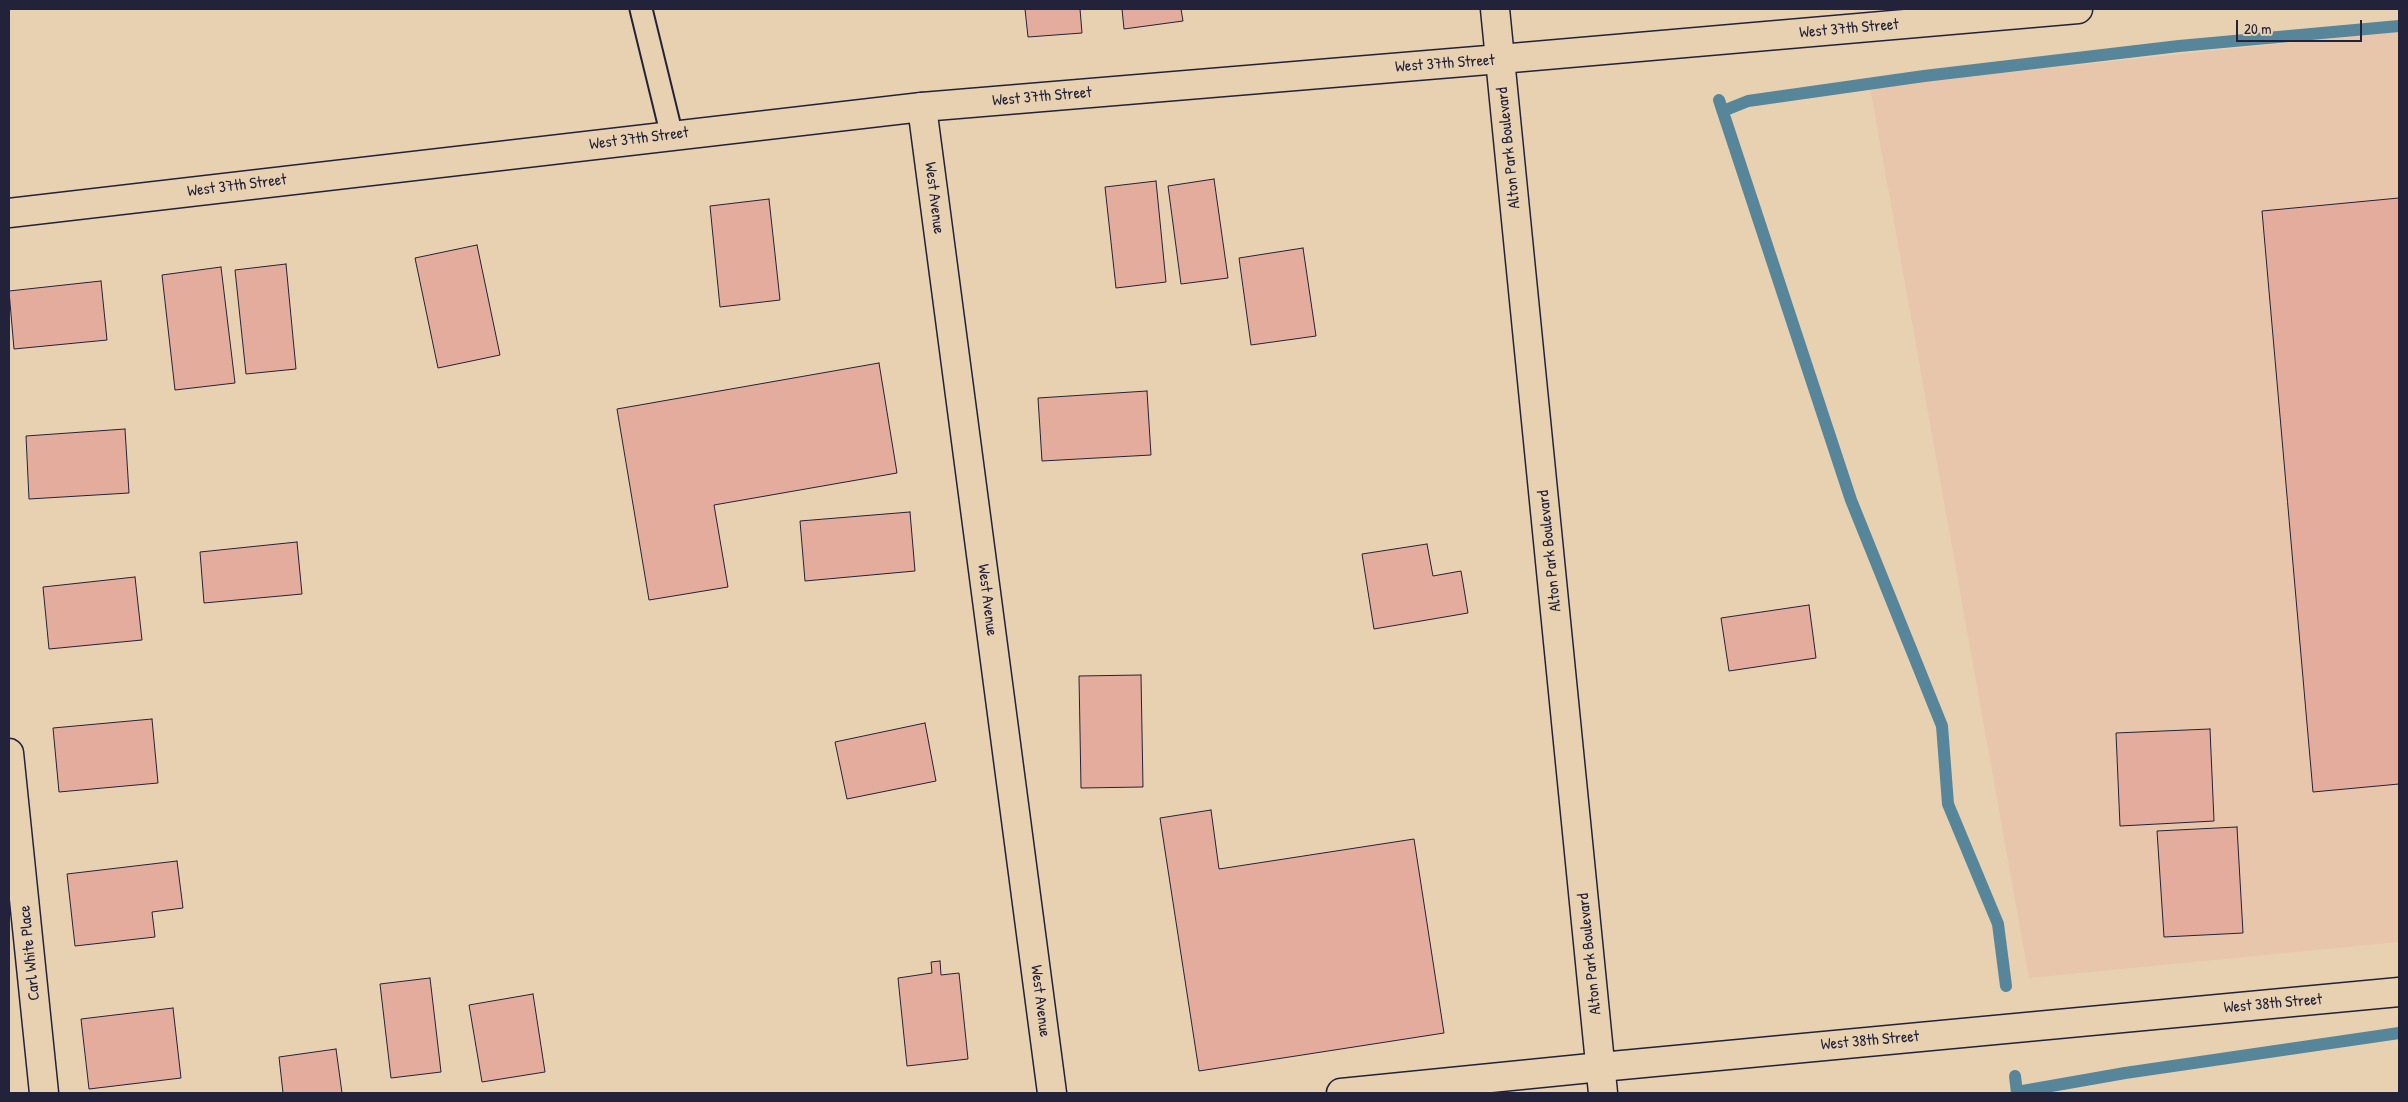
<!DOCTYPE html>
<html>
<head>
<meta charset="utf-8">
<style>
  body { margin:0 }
  #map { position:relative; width:2408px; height:1102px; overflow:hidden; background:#e8d1b1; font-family:"Patrick Hand",sans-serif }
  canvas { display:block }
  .frame { position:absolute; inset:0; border:10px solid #22223b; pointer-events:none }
  .scale { position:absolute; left:2236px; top:20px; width:126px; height:22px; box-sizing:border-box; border:2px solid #22223b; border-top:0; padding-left:6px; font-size:15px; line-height:18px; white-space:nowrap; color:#22223b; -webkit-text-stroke:4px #e8d1b1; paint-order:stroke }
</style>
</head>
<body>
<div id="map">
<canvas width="2408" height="1102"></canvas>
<div class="frame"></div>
<div class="scale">20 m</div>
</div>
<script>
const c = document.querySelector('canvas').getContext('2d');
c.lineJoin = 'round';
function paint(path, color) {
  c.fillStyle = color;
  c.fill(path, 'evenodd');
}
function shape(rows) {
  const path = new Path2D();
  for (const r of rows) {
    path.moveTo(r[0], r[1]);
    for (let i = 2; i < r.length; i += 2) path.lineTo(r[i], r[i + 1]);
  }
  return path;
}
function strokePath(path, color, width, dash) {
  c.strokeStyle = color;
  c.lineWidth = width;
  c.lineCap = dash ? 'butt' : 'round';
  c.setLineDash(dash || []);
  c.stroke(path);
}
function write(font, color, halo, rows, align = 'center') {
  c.font = font + ' "Patrick Hand",sans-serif';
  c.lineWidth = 5;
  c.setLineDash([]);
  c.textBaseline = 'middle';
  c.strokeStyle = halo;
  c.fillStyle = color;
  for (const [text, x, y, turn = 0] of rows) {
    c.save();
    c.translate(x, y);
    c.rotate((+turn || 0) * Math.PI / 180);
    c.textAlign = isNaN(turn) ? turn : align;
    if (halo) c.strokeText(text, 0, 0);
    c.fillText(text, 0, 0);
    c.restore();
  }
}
const built = shape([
  [2399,31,2399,942,2029,978,1870,87]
]);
const stream = shape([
  [1719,100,1851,500,1942,726,1948,804,1998,924,2006,986],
  [1723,111,1748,101,1924,76,2179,46,2399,26],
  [2015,1076,2017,1093],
  [2017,1092,2125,1073,2399,1033]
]);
const building = shape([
  [1025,9,1080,9,1082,33,1028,37,1025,9],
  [1122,9,1181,9,1183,21,1124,29,1122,9],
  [1214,179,1228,278,1181,284,1168,186,1214,179],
  [1156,181,1166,282,1116,288,1105,187,1156,181],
  [2399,198,2399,784,2313,792,2262,211,2399,198],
  [769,199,780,300,720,307,710,206,769,199],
  [477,245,500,355,438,368,415,258,477,245],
  [1303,248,1316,336,1251,345,1239,258,1303,248],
  [286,264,296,369,246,374,235,270,286,264],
  [221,267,235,383,175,390,162,275,221,267],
  [101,281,107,340,14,349,9,291,101,281],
  [879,363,897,473,714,505,728,587,649,600,617,409,879,363],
  [1147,391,1151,455,1042,461,1038,398,1147,391],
  [125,429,129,493,29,499,26,436,125,429],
  [910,512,915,571,805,581,800,521,910,512],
  [297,542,302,594,204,603,200,552,297,542],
  [1427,544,1433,576,1461,571,1468,613,1374,629,1362,554,1427,544],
  [135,577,142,640,49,649,43,587,135,577],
  [1809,605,1816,658,1729,671,1721,618,1809,605],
  [1141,675,1143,787,1081,788,1079,676,1141,675],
  [152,719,158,783,59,792,53,728,152,719],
  [925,723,936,781,847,799,835,742,925,723],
  [2210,729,2214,821,2120,826,2116,733,2210,729],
  [1211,810,1219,869,1414,839,1444,1033,1199,1071,1160,818,1211,810],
  [2237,827,2243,933,2164,937,2157,831,2237,827],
  [177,861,183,908,152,912,155,937,75,946,67,874,177,861],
  [940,961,941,975,959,973,968,1059,907,1066,898,978,932,973,931,962,940,961],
  [430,978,441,1072,391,1078,380,984,430,978],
  [533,994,545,1072,482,1082,469,1005,533,994],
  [173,1008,181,1078,89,1089,81,1019,173,1008],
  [336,1049,342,1093,283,1093,279,1057,336,1049]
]);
const service = shape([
  [641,9,672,136]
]);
const minor = shape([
  [1500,59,2078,9],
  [922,107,1052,1093],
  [9,753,44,1093],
  [1341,1093,1601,1067]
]);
const tertiary = shape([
  [9,213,922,107,1500,59]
]);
const secondary = shape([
  [1495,9,1603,1093],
  [1601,1067,2399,992]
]);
const streetNames = [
  ["West 37th Street",1849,29,-5],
  ["West 37th Street",1445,64,-4],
  ["West 37th Street",1042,97,-5],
  ["West 37th Street",639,139,-7],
  ["Alton Park Boulevard",1509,148,-96],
  ["West 37th Street",237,186,-7],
  ["West Avenue",934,198,83],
  ["Alton Park Boulevard",1550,551,-96],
  ["West Avenue",987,600,83],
  ["Carl White Place",30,953,-96],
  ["Alton Park Boulevard",1590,954,-96],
  ["West Avenue",1040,1001,83],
  ["West 38th Street",2273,1004,-5],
  ["West 38th Street",1870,1041,-5]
];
paint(built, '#e7c6ab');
strokePath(stream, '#57869a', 12);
paint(building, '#e4ac9c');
strokePath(building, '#22223b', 1);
strokePath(service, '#22223b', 25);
strokePath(minor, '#22223b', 31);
strokePath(tertiary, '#22223b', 31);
strokePath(secondary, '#22223b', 31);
strokePath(service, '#e8d1b1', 21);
strokePath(minor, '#e8d1b1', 28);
strokePath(tertiary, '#e8d1b1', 28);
strokePath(secondary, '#e8d1b1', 28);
write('16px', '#22223b', '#e8d1b1', streetNames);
</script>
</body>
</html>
